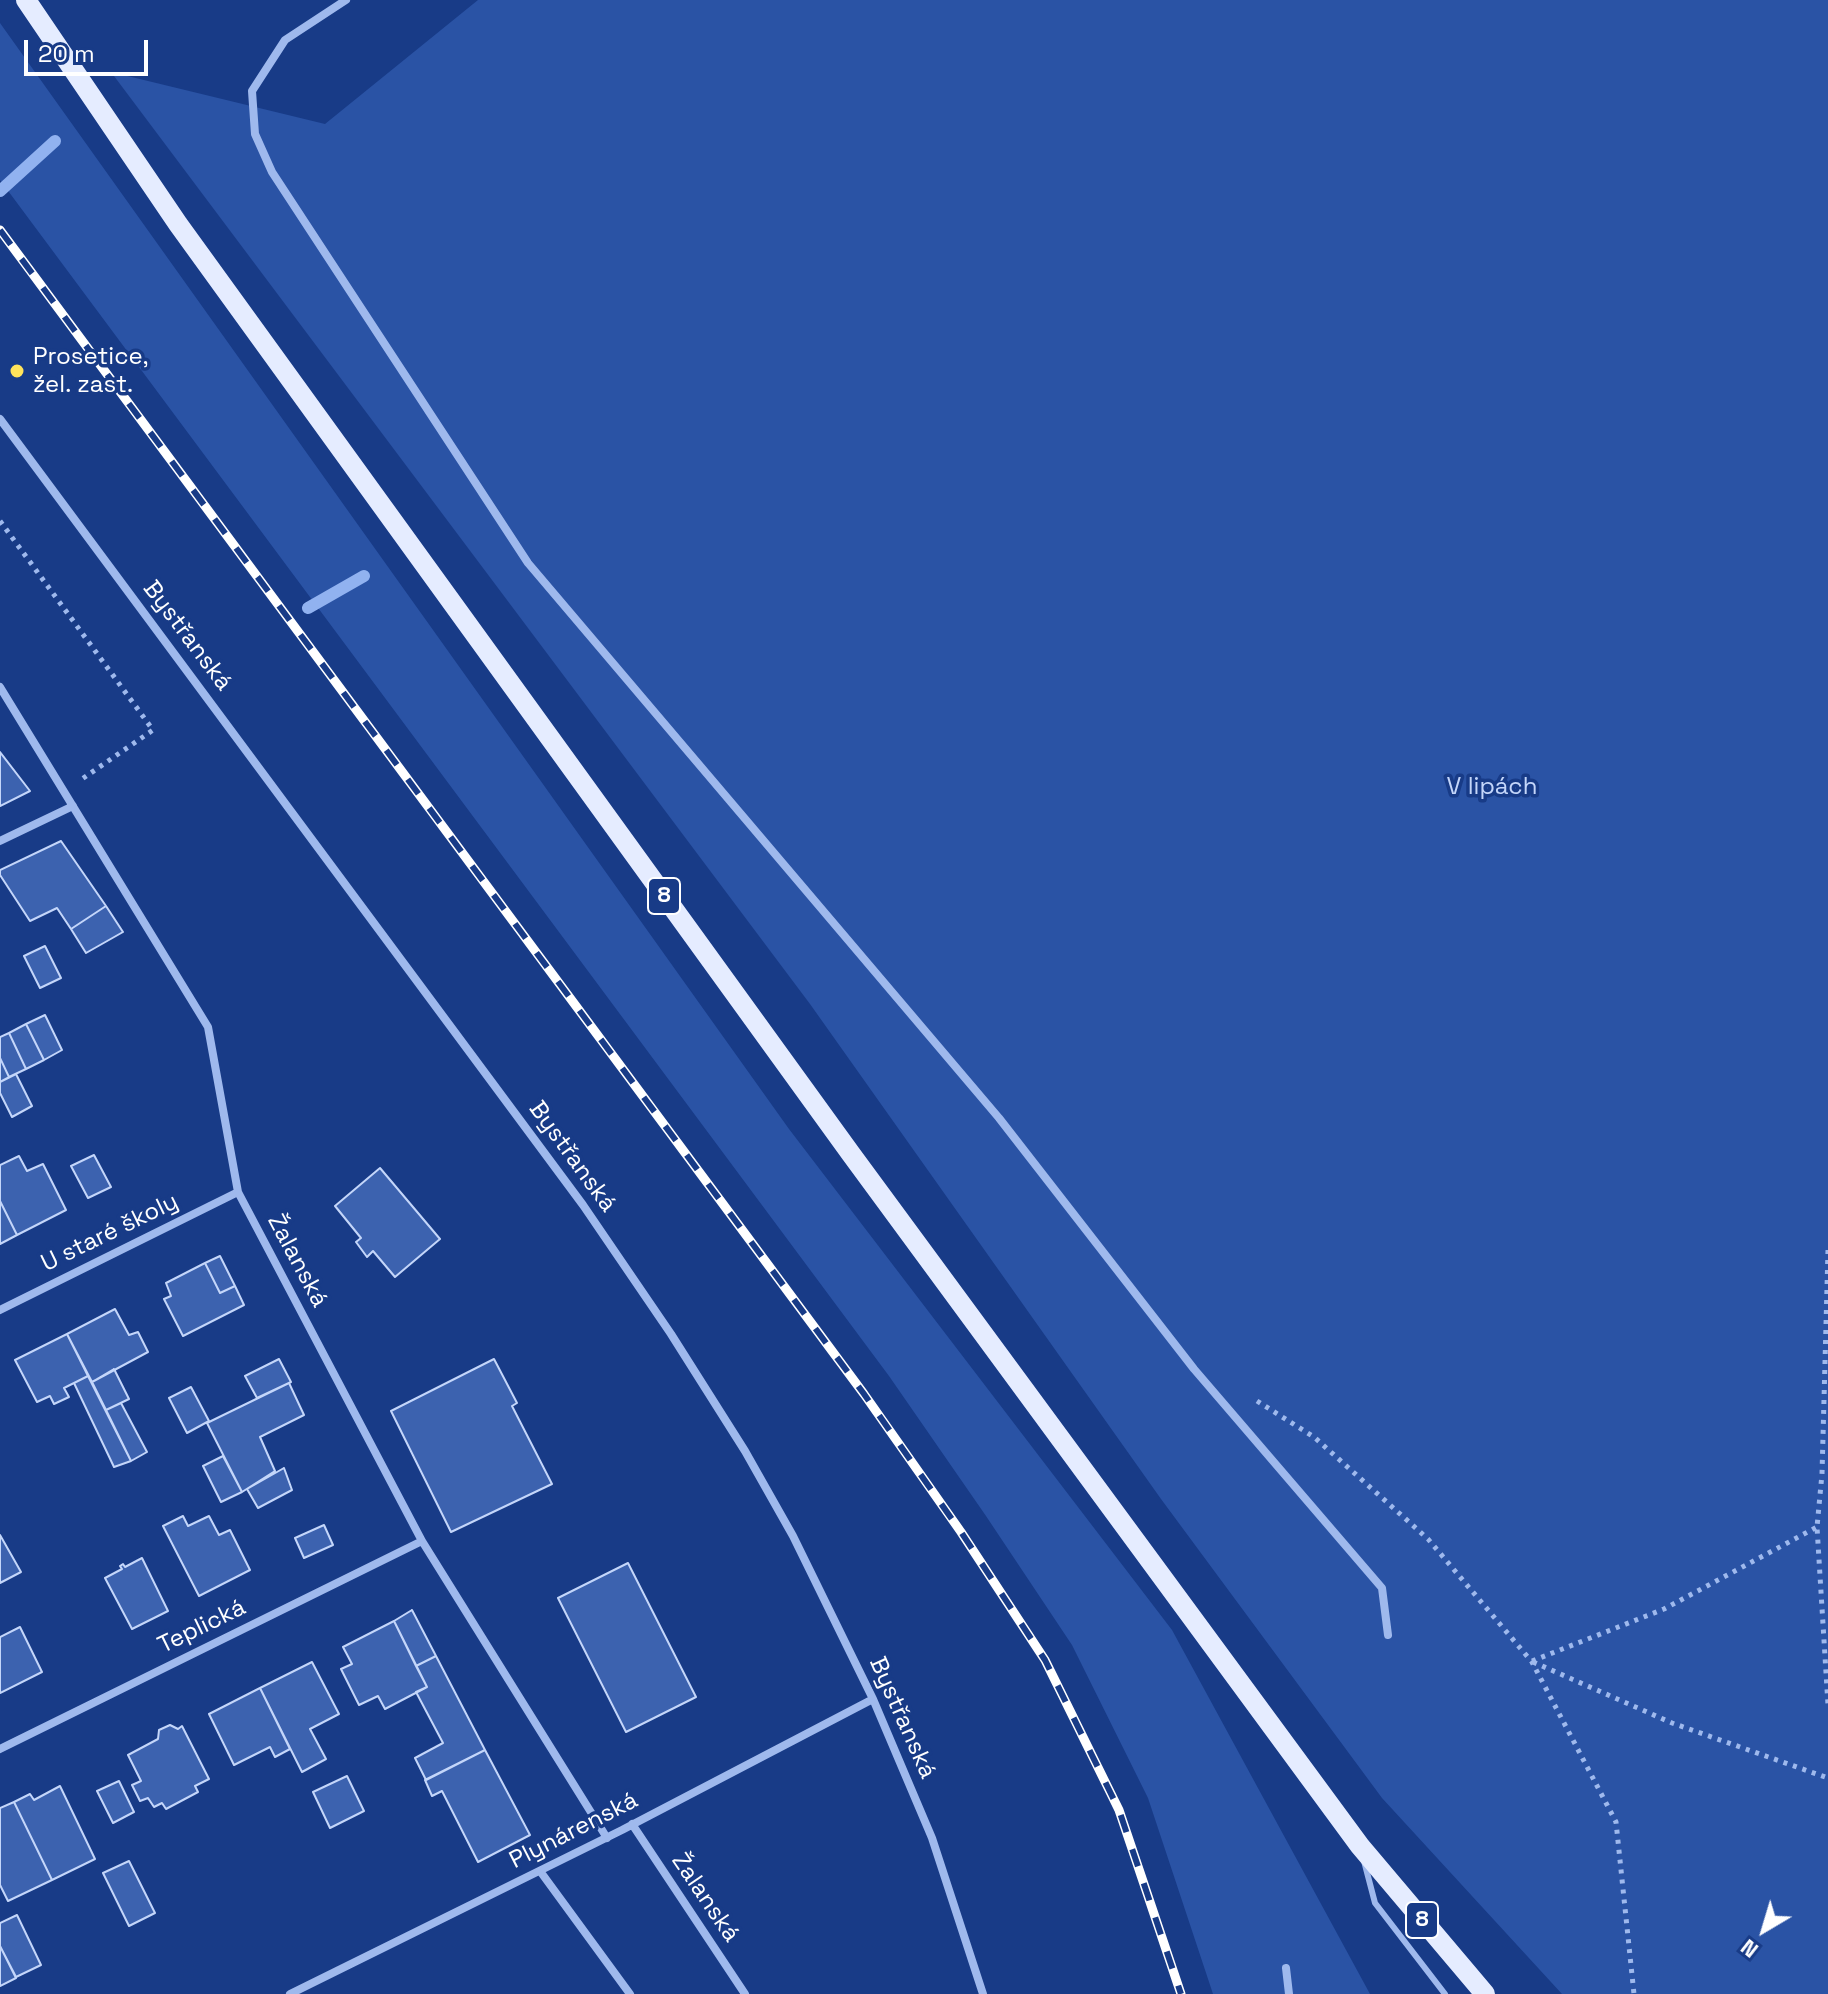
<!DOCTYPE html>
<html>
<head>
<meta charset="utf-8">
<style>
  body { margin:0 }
  #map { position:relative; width:1828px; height:1994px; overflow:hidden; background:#183b87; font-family:"Space Grotesk",sans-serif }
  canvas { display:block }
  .north { position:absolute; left:1724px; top:1890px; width:80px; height:80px; -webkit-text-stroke:6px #183b87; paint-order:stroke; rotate:218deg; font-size:22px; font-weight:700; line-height:32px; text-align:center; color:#fff }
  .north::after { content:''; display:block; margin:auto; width:28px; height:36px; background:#fff; clip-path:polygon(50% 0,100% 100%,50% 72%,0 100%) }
  .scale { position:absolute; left:24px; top:40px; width:124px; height:36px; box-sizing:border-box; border:4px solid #fff; border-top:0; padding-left:10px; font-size:24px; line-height:28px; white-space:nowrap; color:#fff; -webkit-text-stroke:6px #183b87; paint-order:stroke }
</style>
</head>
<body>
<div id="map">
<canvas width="1828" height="1994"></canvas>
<div class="north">N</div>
<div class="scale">20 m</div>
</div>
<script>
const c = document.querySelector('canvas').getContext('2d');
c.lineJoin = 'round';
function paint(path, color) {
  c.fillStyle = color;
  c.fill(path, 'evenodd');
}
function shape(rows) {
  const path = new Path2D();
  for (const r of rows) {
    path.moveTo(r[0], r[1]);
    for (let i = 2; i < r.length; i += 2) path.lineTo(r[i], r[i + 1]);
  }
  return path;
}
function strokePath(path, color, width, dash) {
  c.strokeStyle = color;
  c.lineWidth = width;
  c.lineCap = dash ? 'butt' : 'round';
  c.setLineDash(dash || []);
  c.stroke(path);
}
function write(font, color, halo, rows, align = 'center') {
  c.font = font + ' "Space Grotesk",sans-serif';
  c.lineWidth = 7;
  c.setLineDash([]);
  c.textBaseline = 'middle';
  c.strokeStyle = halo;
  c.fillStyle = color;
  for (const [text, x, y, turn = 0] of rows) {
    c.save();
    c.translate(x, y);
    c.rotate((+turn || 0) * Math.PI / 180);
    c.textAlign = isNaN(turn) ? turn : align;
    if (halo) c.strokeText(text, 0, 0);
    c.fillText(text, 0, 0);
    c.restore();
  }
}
const green = shape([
  [478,0,1828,0,1828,1994,1562,1994,1382,1798,1161,1499,810,1004,111,72,325,124],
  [0,23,789,1129,1172,1630,1370,1994,1213,1994,1148,1798,1072,1645,986,1516,889,1376,0,180]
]);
const stream = shape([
  [0,191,55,141],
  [308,608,364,576]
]);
const building = shape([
  [0,752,30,791,0,806,0,752],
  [61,841,106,906,71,929,57,908,30,921,0,875,0,870,61,841],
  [106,906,123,932,86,953,71,929,106,906],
  [45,946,61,978,40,988,24,956,45,946],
  [45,1015,62,1050,44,1060,26,1024,45,1015],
  [26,1024,44,1060,26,1069,9,1033,26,1024],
  [9,1033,26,1069,9,1077,0,1058,0,1037,9,1033],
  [0,1058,9,1077,0,1082,0,1058],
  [16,1074,32,1106,12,1117,0,1093,0,1082,16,1074],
  [94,1155,111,1187,88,1198,71,1166,94,1155],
  [19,1156,27,1171,43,1164,66,1210,17,1235,0,1201,0,1165,19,1156],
  [380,1168,440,1239,395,1277,373,1251,367,1257,356,1242,361,1238,335,1206,380,1168],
  [0,1201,17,1235,0,1244,0,1201],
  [220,1256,235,1286,220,1293,205,1263,220,1256],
  [205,1263,220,1293,235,1286,244,1305,183,1336,164,1299,171,1296,166,1283,205,1263],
  [115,1309,129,1335,138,1332,148,1352,92,1382,67,1334,115,1309],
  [67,1334,88,1376,64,1388,69,1397,54,1404,50,1396,37,1402,15,1360,67,1334],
  [279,1359,291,1382,257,1398,245,1376,279,1359],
  [494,1359,517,1403,512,1406,552,1484,451,1532,391,1411,494,1359],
  [114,1369,129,1399,106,1410,92,1382,114,1369],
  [88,1376,131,1461,114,1467,74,1383,88,1376],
  [289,1383,304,1415,260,1437,275,1471,242,1492,207,1423,289,1383],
  [191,1387,209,1421,187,1433,169,1398,191,1387],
  [121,1403,147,1452,131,1461,106,1410,121,1403],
  [223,1456,242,1492,221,1502,203,1466,223,1456],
  [284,1468,292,1490,258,1508,247,1489,284,1468],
  [183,1516,188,1526,209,1516,219,1535,230,1530,250,1570,199,1596,163,1526,183,1516],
  [324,1525,333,1545,304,1558,295,1538,324,1525],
  [0,1535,21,1572,0,1583,0,1535],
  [142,1558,168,1611,132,1629,105,1578,122,1569,120,1566,123,1564,125,1567,142,1558],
  [628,1563,696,1697,626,1732,558,1598,628,1563],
  [412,1610,436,1656,416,1666,394,1621,412,1610],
  [394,1621,427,1687,385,1709,378,1696,359,1705,341,1669,352,1664,343,1647,394,1621],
  [20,1627,42,1672,0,1693,0,1637,20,1627],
  [436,1656,485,1750,426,1780,415,1758,443,1743,416,1692,427,1687,416,1666,436,1656],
  [312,1662,339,1714,310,1729,326,1759,302,1772,260,1688,312,1662],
  [260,1688,290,1749,275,1757,270,1747,234,1765,209,1714,260,1688],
  [170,1725,178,1729,182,1726,209,1779,195,1786,198,1792,166,1809,162,1803,154,1807,148,1798,140,1801,132,1785,141,1781,128,1755,158,1739,159,1730,170,1725],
  [485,1750,530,1835,478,1862,442,1791,432,1796,425,1780,485,1750],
  [347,1776,364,1811,330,1828,313,1792,347,1776],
  [119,1781,134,1812,113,1823,97,1791,119,1781],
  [60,1786,95,1859,52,1880,14,1802,30,1794,34,1800,60,1786],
  [14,1802,52,1880,8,1901,0,1885,0,1808,14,1802],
  [129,1861,155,1913,129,1926,103,1873,129,1861],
  [17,1915,41,1965,16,1977,0,1946,0,1923,17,1915],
  [0,1946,16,1978,0,1986,0,1946]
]);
const path = shape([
  [0,521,153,730,82,779],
  [1828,1250,1822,1474,1817,1527,1828,1705],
  [1257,1401,1314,1437,1428,1539,1532,1662,1616,1822,1634,1994],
  [1532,1661,1664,1609,1817,1527],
  [1533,1662,1672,1723,1828,1778]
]);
const lane = shape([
  [1364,1861,1375,1903,1445,1994]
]);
const street = shape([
  [346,0,285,40,252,91,255,134,272,172,528,563,999,1118,1194,1369,1382,1588,1388,1635],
  [0,419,583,1205,671,1334,745,1451,793,1536,873,1699,932,1838,983,1994],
  [0,687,208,1027,238,1192,422,1541,607,1838],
  [0,841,73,806],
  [0,1310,238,1192],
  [0,1749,422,1541],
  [632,1824,745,1994],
  [540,1871,630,1994],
  [1286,1968,1289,1994],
  [290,1994,622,1830,873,1699]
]);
const primary = shape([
  [26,0,178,224,851,1154,1360,1846,1485,1994]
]);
const rail = shape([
  [0,230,864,1394,961,1532,1045,1660,1119,1810,1181,1994]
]);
const markers = [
  [17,371,8,"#ffe35b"]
];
const shields = [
  [664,896,32],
  [1422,1920,32]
];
const shieldNames = [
  ["8",664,896],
  ["8",1422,1920]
];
const poiNames = [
  ["Prosetice,",33,357],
  ["žel. zast.",33,385]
];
const streetNames = [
  ["Bystřanská",187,636,53],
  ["Bystřanská",572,1157,54],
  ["U staré školy",110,1233,-26],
  ["Žalanská",297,1261,62],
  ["Teplická",202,1627,-26],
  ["Bystřanská",902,1718,66],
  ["Plynárenská",574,1831,-27],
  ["Žalanská",705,1898,56]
];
const parkNames = [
  ["V lipách",1492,787]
];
paint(green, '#2a53a5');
strokePath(stream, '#91b2f0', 12);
paint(building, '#3c62af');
strokePath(building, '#c4d6fa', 2);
strokePath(path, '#9fb9ed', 5, [4, 6]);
strokePath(lane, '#9fb9ed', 6);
strokePath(street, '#9fb9ed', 8);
strokePath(primary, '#e5ecff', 20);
strokePath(rail, '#fff', 9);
strokePath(rail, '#183b87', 6, [18]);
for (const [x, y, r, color] of markers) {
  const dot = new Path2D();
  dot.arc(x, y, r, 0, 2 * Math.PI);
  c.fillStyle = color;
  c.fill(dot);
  strokePath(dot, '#183b87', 3);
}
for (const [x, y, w] of shields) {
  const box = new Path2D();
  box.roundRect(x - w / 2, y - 18, w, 36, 6);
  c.fillStyle = '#183b87';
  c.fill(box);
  strokePath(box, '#fff', 2);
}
write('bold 22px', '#fff', null, shieldNames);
write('24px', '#fff', '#183b87', poiNames, 'left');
write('24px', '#fff', '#183b87', streetNames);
write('24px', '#c4d6fa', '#183b87', parkNames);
</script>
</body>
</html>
